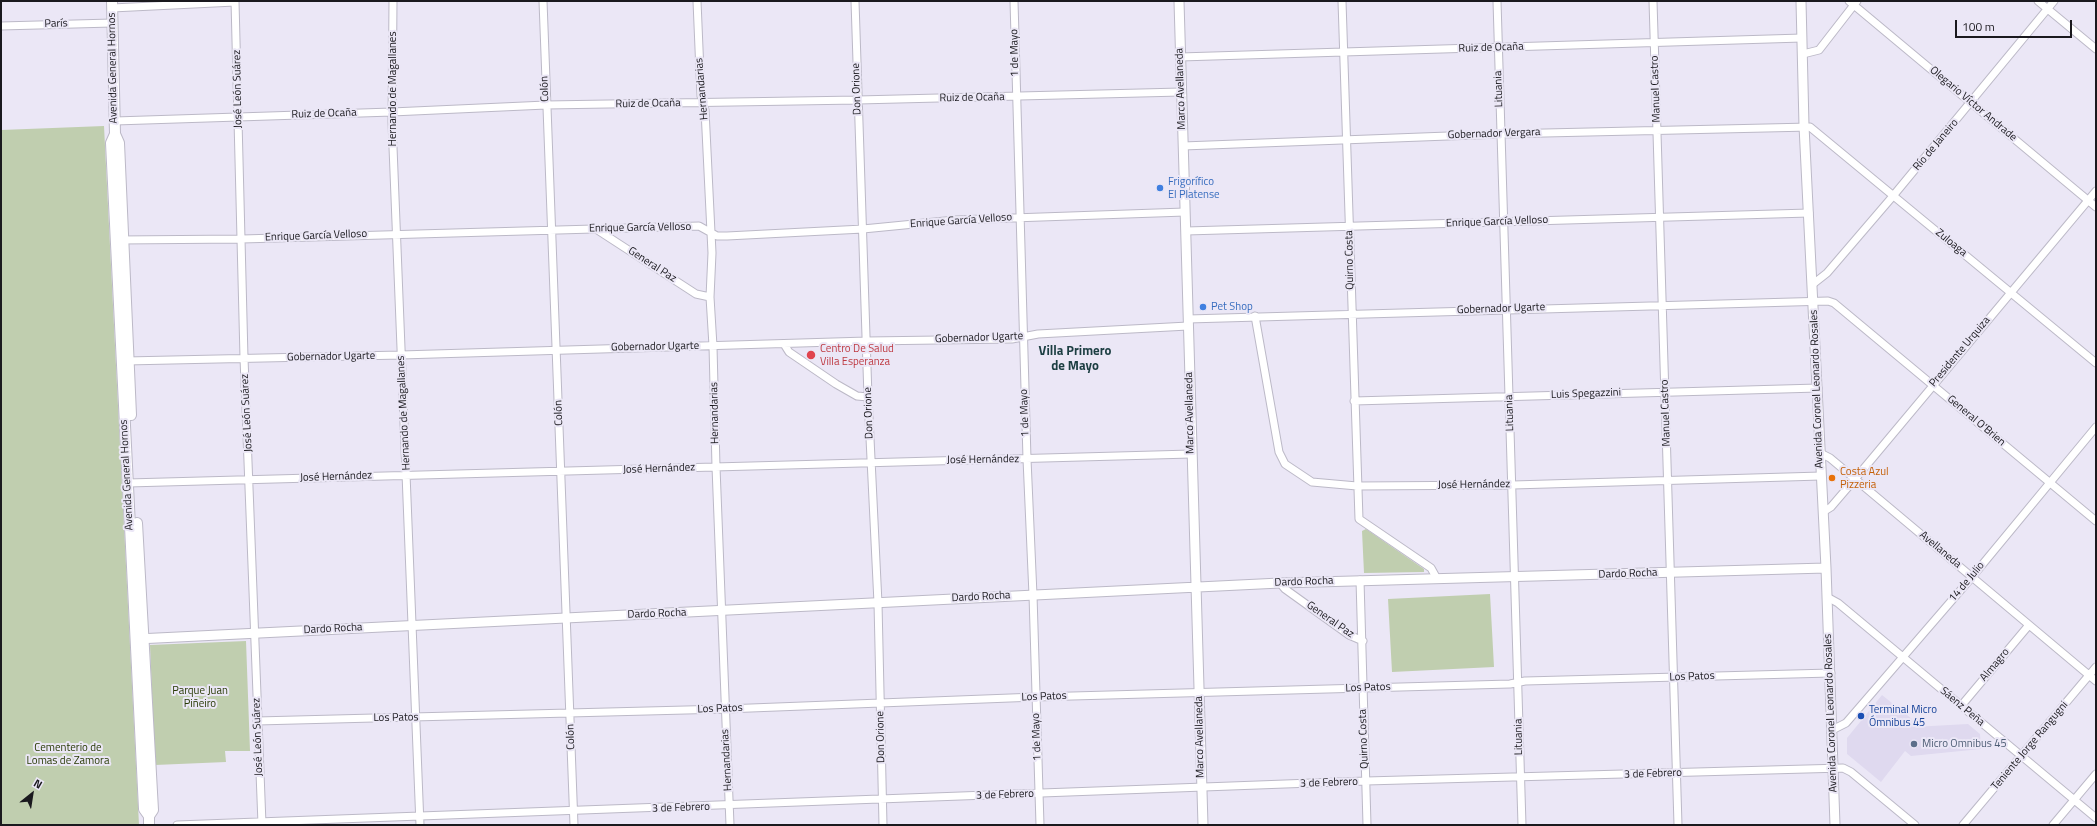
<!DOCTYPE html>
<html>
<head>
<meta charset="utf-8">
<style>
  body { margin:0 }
  #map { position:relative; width:2097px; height:826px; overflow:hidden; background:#ebe7f6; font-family:"Titillium Web",sans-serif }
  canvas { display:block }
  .frame { position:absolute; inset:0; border:2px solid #1a191e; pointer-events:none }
  .north { position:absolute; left:12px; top:774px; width:40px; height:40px; -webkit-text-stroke:3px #ebe7f6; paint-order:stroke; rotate:30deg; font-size:11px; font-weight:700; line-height:16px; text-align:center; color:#1a191e }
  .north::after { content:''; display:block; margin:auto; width:14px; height:18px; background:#1a191e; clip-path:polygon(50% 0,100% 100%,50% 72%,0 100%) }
  .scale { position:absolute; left:1955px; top:20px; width:117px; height:18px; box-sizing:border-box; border:2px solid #1a191e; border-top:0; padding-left:5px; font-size:12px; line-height:14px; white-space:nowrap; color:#1a191e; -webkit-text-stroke:3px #ebe7f6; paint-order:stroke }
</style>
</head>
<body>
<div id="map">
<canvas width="2097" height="826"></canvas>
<div class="frame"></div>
<div class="north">N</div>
<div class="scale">100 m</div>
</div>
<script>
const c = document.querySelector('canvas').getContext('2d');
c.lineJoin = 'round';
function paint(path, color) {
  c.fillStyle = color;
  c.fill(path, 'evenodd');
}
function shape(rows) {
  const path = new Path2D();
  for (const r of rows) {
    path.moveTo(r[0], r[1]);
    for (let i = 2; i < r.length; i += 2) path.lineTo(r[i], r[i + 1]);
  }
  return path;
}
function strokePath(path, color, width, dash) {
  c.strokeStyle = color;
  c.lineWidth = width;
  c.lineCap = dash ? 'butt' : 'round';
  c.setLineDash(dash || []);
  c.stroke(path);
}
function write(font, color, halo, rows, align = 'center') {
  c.font = font + ' "Titillium Web",sans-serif';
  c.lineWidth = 4;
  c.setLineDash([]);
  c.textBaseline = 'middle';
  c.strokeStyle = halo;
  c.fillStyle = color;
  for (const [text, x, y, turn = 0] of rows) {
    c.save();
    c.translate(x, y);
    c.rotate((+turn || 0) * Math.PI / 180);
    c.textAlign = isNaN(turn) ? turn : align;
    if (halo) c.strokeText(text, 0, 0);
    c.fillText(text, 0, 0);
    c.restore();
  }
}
const built = shape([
  [1882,695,1912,719,1913,727,1968,724,1980,734,1981,749,1911,756,1905,751,1881,782,1847,754,1847,738]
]);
const green = shape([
  [104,126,139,825,1,825,1,130],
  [1366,529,1424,569,1424,572,1364,573,1362,531],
  [1490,594,1494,667,1392,672,1388,599],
  [246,641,250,751,225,751,226,762,155,765,150,645]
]);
const minor = shape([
  [235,1,244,358,262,824],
  [393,1,392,122,420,825],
  [543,1,574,825],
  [697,1,701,96,705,110,712,253,710,297,713,346,716,467,730,825],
  [855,1,868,397,878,603,883,825],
  [1014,1,1027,459,1033,595,1040,825],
  [1342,1,1359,519,1431,568,1436,577],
  [1497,1,1522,825],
  [1653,1,1678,825],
  [1849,1,2096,207],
  [2038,1,2096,49],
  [112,8,235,2],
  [1,26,112,23],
  [1803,54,1819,50,1857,1],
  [1180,57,1802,38],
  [115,121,392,112,546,105,858,100,1181,92],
  [1183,146,1501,134,1810,127,2096,363],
  [596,229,696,294,710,297],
  [1186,231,1809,213],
  [119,240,242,239,699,226,717,236,727,236,863,229,955,220,1185,212],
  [1813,284,1827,273,1893,196,2054,1],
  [1255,316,1279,452,1285,464,1312,482,1357,486,1513,485,1821,476],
  [1188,319,1828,301,1834,303,2096,521],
  [784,344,789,352,836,384,857,396,868,397],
  [126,361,401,355,867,341,1012,339,1038,334,1188,326],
  [1354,401,1818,388],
  [1820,453,1830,458,2096,681],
  [128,483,1191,454],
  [1823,512,1831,507,1855,479,2096,191],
  [1360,580,1367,825],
  [1280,583,1285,589,1349,635,1363,641],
  [1827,597,1838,603,2096,818],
  [1961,706,2029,625],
  [257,721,725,709,1036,697,1510,684,1525,681,1831,673],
  [1832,730,1846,723,1972,577,2096,427],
  [177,825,1366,781,1843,768,1851,772,1915,825],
  [1963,825,2096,667],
  [2053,825,2096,774]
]);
const tertiary = shape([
  [1179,1,1203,825],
  [1801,1,1804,126,1826,568,1835,825],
  [137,639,1280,583,1826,568]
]);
const secondary = shape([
  [112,1,115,134,111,143,144,809,149,816],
  [115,134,119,143,131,415],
  [137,523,153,810,149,816,149,825]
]);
const markers = [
  [1160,188,4,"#3f7fe0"],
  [1203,307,4,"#3f7fe0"],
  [811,355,5,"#e0444e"],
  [1832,478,4,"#e8710a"],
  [1861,716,4,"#1a4fb4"],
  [1914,744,4,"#5c6f8a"]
];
const streetNames = [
  ["París",56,24,-2],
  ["Ruiz de Ocaña",1491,48,-2],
  ["1 de Mayo",1015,53,-91],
  ["Avenida General Hornos",113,68,-91],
  ["José León Suárez",238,89,-91],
  ["Hernando de Magallanes",393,89,-90],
  ["Colón",545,89,-92],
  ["Hernandarias",702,89,-95],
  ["Don Orione",857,89,-92],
  ["Marco Avellaneda",1181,89,-92],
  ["Lituania",1499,89,-92],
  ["Manuel Castro",1656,89,-92],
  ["Ruiz de Ocaña",972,98,-1],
  ["Ruiz de Ocaña",648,104,-1],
  ["Olegario Víctor Andrade",1973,104,40],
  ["Ruiz de Ocaña",324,114,-2],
  ["Gobernador Vergara",1494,134,-2],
  ["Río de Janeiro",1936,145,-50],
  ["Enrique García Velloso",961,221,-4],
  ["Enrique García Velloso",1497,222,-2],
  ["Enrique García Velloso",640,228,-1],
  ["Enrique García Velloso",316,236,-2],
  ["Zuloaga",1951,243,39],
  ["Quirno Costa",1350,260,-91],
  ["General Paz",652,265,33],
  ["Gobernador Ugarte",1501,309,-2],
  ["Gobernador Ugarte",979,338,-2],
  ["Gobernador Ugarte",655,347,-1],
  ["Presidente Urquiza",1960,352,-50],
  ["Gobernador Ugarte",331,357,-1],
  ["Avenida Coronel Leonardo Rosales",1817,389,-92],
  ["Luis Spegazzini",1586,394,-2],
  ["José León Suárez",247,413,-93],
  ["Hernando de Magallanes",404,413,-93],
  ["Colón",559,413,-92],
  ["Hernandarias",715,413,-91],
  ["Don Orione",869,413,-92],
  ["1 de Mayo",1025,413,-92],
  ["Marco Avellaneda",1190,413,-91],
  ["Lituania",1510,413,-92],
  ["Manuel Castro",1666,413,-92],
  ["General O'Brien",1976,421,40],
  ["José Hernández",983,460,-1],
  ["José Hernández",659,469,-2],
  ["Avenida General Hornos",127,475,-93],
  ["José Hernández",336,477,-2],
  ["José Hernández",1474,485,-1],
  ["Avellaneda",1940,550,40],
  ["Dardo Rocha",1628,574,-2],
  ["Dardo Rocha",1304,582,-2],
  ["14 de Julio",1967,582,-50],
  ["Dardo Rocha",981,597,-3],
  ["Dardo Rocha",657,614,-2],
  ["General Paz",1330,620,35],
  ["Dardo Rocha",333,629,-3],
  ["Almagro",1995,665,-50],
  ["Los Patos",1692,677,-2],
  ["Los Patos",1368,688,-2],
  ["Los Patos",1044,697,-2],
  ["Sáenz Peña",1962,707,40],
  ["Los Patos",720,709,-2],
  ["Avenida Coronel Leonardo Rosales",1831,713,-92],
  ["Los Patos",396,718,-1],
  ["José León Suárez",258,737,-92],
  ["Colón",571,737,-92],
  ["Don Orione",881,737,-91],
  ["1 de Mayo",1037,737,-92],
  ["Marco Avellaneda",1200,737,-91],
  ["Lituania",1519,737,-91],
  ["Quirno Costa",1364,739,-92],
  ["Teniente Jorge Rangugni",2030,746,-50],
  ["Hernandarias",727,760,-93],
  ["3 de Febrero",1653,774,-2],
  ["3 de Febrero",1329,783,-2],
  ["3 de Febrero",1005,795,-2],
  ["3 de Febrero",681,808,-2]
];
const shopNames = [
  ["Frigorífico",1168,182],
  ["El Platense",1168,195],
  ["Pet Shop",1211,307]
];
const healthNames = [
  ["Centro De Salud",820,349],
  ["Villa Esperanza",820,362]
];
const foodNames = [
  ["Costa Azul",1840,472],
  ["Pizzeria",1840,485]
];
const parkNames = [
  ["Parque Juan",200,691],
  ["Piñeiro",200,704],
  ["Cementerio de",68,748],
  ["Lomas de Zamora",68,761]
];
const transitNames = [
  ["Terminal Micro",1869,710],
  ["Ómnibus 45",1869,723]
];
const serviceNames = [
  ["Micro Omnibus 45",1922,744]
];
const quarterNames = [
  ["Villa Primero",1075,352],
  ["de Mayo",1075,367]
];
paint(built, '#dfd9ef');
paint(green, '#c0ceaf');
strokePath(minor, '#bcb9c7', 9);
strokePath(tertiary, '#bcb9c7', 11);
strokePath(secondary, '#bcb9c7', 12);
strokePath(minor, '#fff', 7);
strokePath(tertiary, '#fff', 9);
strokePath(secondary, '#fff', 10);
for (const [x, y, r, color] of markers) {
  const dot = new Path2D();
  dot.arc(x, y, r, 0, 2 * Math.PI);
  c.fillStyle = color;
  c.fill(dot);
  strokePath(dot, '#ebe7f6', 1.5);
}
write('11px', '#1a191e', '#ebe7f6', streetNames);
write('11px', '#366cbe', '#ebe7f6', shopNames, 'left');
write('11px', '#be3a42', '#ebe7f6', healthNames, 'left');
write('11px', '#c56008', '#ebe7f6', foodNames, 'left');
write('11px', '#263802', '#ebe7f6', parkNames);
write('11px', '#164399', '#ebe7f6', transitNames, 'left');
write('11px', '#4e5e75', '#ebe7f6', serviceNames, 'left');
write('bold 13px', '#1c3e42', '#ebe7f6', quarterNames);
</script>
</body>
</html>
